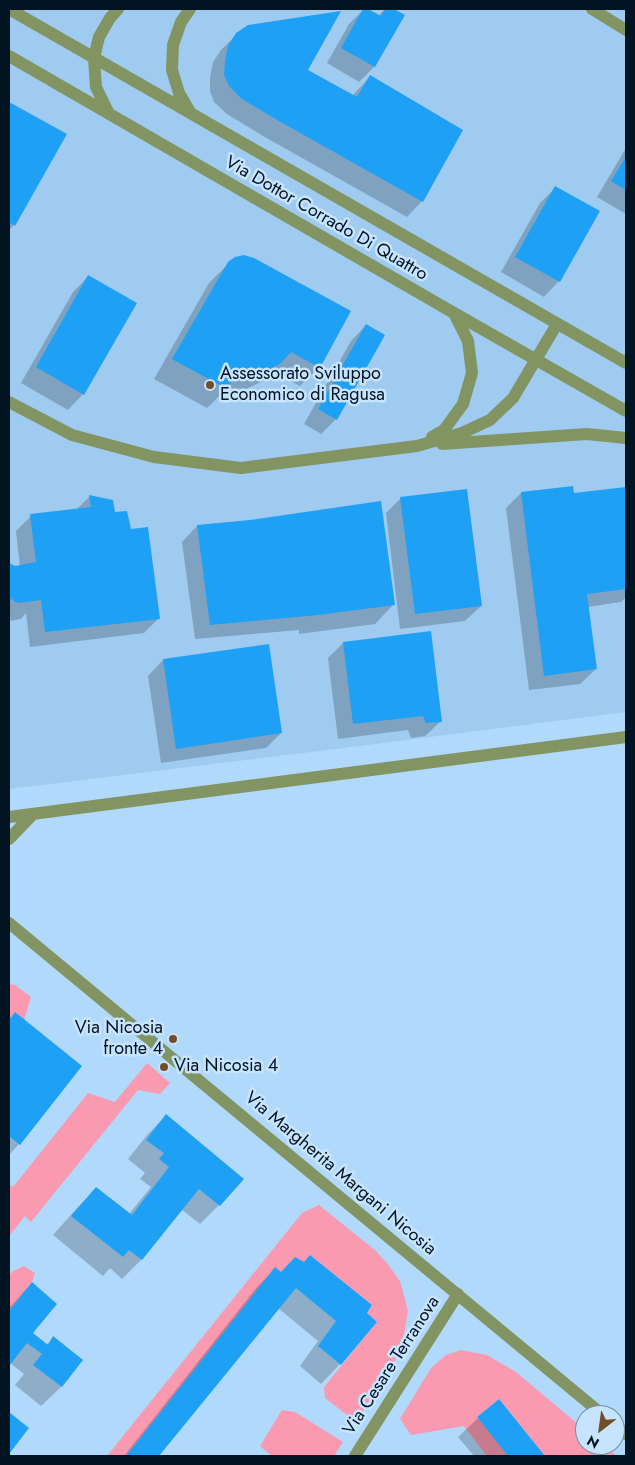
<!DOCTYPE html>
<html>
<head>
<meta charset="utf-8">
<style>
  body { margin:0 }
  #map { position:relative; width:635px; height:1465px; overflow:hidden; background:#b1d9fb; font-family:Jost,sans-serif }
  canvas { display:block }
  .frame { position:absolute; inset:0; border:10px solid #021321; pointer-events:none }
  .north { position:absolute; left:575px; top:1405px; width:50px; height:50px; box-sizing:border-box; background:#c7e4fe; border:1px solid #7890a6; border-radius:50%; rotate:210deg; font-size:14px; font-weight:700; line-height:20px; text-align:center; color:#021321 }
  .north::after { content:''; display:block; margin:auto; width:18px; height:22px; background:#724d28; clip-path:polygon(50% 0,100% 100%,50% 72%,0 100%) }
</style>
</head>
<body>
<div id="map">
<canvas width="635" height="1465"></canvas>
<div class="frame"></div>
<div class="north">N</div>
</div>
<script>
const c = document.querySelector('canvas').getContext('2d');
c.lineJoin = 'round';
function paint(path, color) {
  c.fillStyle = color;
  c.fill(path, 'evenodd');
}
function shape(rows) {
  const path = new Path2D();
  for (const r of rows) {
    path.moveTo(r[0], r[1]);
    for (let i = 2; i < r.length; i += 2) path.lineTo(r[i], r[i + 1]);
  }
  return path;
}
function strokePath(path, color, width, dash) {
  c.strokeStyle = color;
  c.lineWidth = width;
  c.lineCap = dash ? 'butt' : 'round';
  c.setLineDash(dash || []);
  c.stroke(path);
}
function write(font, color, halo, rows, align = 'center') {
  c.font = font + ' Jost,sans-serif';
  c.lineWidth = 5;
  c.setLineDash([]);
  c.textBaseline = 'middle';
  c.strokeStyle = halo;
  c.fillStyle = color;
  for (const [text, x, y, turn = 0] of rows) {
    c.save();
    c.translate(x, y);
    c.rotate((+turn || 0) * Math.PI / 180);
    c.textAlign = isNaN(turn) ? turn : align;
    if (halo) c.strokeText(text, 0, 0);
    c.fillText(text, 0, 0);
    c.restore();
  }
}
const built = shape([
  [9,9,626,9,626,712,336,749,9,789]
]);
const green = shape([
  [9,984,15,985,31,997,24,1020,15,1012,9,1020],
  [147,1063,170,1083,160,1094,138,1090,31,1222,25,1216,9,1236,9,1184,13,1187,88,1093,115,1102],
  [319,1205,376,1251,387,1263,400,1281,408,1311,403,1341,395,1361,356,1422,325,1398,324,1387,377,1322,367,1313,372,1305,310,1255,304,1262,281,1272,275,1268,126,1456,107,1456,302,1213],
  [24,1266,35,1273,32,1282,9,1311,9,1275,13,1271],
  [461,1350,487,1355,516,1372,585,1430,585,1445,603,1445,617,1456,545,1456,499,1399,477,1417,508,1456,487,1456,464,1426,411,1435,400,1419,431,1368,446,1355],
  [282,1410,295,1412,343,1442,334,1456,272,1456,260,1446]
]);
const shadow = shape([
  [364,9,378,16,385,9,391,9,403,16,374,67,359,82,327,63,349,24],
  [237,34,352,96,370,77,422,201,407,217,263,136,227,114,214,102,210,91,210,77,213,62,221,50],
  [9,103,65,135,14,225,9,230],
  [626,148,626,214,597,197],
  [555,188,559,281,544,297,501,272,540,203],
  [229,263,319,367,300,386,272,371,259,383,246,389,227,388,207,408,154,379,209,283],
  [89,276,83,394,68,410,21,383,73,292],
  [366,325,336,419,321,434,304,424,351,341],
  [625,488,626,502,626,597,621,602,588,607,596,669,580,684,529,690,506,508,521,493,573,495],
  [90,496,114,513,130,531,159,618,144,633,30,647,26,613,21,619,9,621,9,564,14,568,20,567,16,531,31,516,76,510],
  [401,498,481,606,465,621,400,629,386,513],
  [250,522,394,604,375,624,299,634,299,630,195,639,182,542,197,526],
  [343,643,441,721,425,736,411,738,408,730,338,739,328,658],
  [163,660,281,733,266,748,161,763,148,676],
  [15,1014,80,1066,19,1144,9,1155,9,1020],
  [166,1116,219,1205,200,1224,181,1209,141,1260,122,1279,110,1268,103,1276,53,1235,77,1208,96,1189,129,1214,151,1187,140,1179,145,1173,128,1159,147,1135],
  [275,1269,281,1273,365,1313,340,1364,321,1384,300,1366,318,1341,278,1308,157,1456,124,1456,256,1288],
  [32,1283,31,1333,46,1345,53,1338,82,1360,61,1387,41,1406,15,1385,24,1374,10,1363,9,1364,9,1308],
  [499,1401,543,1456,474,1456,458,1437,478,1418]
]);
const building = shape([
  [363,9,368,9,381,16,385,9,394,9,405,15,375,67,341,48],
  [341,11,308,70,357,97,370,75,463,130,423,202,279,121,242,99,229,86,224,75,225,61,228,46,236,33,248,25],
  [9,102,67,134,15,226,9,222],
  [626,157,626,190,611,181],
  [555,186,600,211,560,282,515,257],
  [244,255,254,258,351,311,320,368,291,352,280,364,266,371,240,368,227,389,172,359,228,262,235,257],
  [88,275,137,303,84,395,36,367],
  [366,324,385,335,337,420,318,409],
  [573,486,574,493,626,487,626,589,587,594,597,669,544,676,521,492],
  [467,489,482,606,415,614,400,497],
  [89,495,113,500,115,512,127,511,131,529,148,527,160,619,45,632,41,600,18,603,9,598,9,563,15,566,36,562,30,514,91,507],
  [381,501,395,605,318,615,210,625,197,525,250,520],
  [431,631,442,722,426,723,423,716,353,724,343,642],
  [269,644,282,733,176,749,163,659],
  [15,1012,82,1066,20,1145,9,1136,9,1020],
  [166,1114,244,1179,220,1206,199,1189,142,1260,129,1250,123,1257,71,1216,96,1187,132,1215,169,1167,159,1159,164,1153,146,1140],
  [310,1255,372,1305,367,1313,377,1322,341,1365,318,1346,336,1321,296,1288,159,1456,126,1456,275,1267,281,1272,295,1257,304,1262],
  [32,1282,57,1304,33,1333,48,1345,53,1336,83,1360,62,1387,33,1365,42,1354,27,1343,9,1366,9,1311],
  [499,1399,545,1456,508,1456,477,1417],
  [9,1412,29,1428,9,1454]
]);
const minor = shape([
  [9,9,626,363],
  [592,9,626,30],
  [9,56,454,313,626,411],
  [190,112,179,93,172,70,173,45,181,22,190,9],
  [109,114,96,87,94,58,99,37,110,18,118,9],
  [9,402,72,435,154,457,241,468,417,446,462,433,490,420,513,398,557,324],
  [432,437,444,430,463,404,472,373,468,341,454,313],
  [442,444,587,434,626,438],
  [9,817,626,737],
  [9,839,33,814],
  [9,923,603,1415],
  [615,1425,626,1434],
  [355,1456,458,1294]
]);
const markers = [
  [210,385,5,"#724d28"],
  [173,1039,5,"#724d28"],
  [164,1067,5,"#724d28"]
];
const streetNames = [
  ["Via Dottor Corrado Di Quattro",326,219,30],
  ["Via Margherita Margani Nicosia",340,1174,40],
  ["Via Cesare Terranova",392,1366,-57]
];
const poiNames = [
  ["Assessorato Sviluppo",220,375],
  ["Economico di Ragusa",220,396],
  ["Via Nicosia",163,1029,"right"],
  ["fronte 4",163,1050,"right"],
  ["Via Nicosia 4",174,1067]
];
paint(built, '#9fcbf1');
paint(green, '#f99ab1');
paint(shadow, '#0003');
paint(building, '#1ea0f4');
strokePath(minor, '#839463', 12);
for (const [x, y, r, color] of markers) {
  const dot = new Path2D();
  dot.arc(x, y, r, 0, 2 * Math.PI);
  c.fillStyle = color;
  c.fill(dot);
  strokePath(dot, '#c7e4fe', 2);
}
write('18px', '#021321', '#c7e4fe', streetNames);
write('18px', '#021321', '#c7e4fe', poiNames, 'left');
</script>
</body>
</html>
